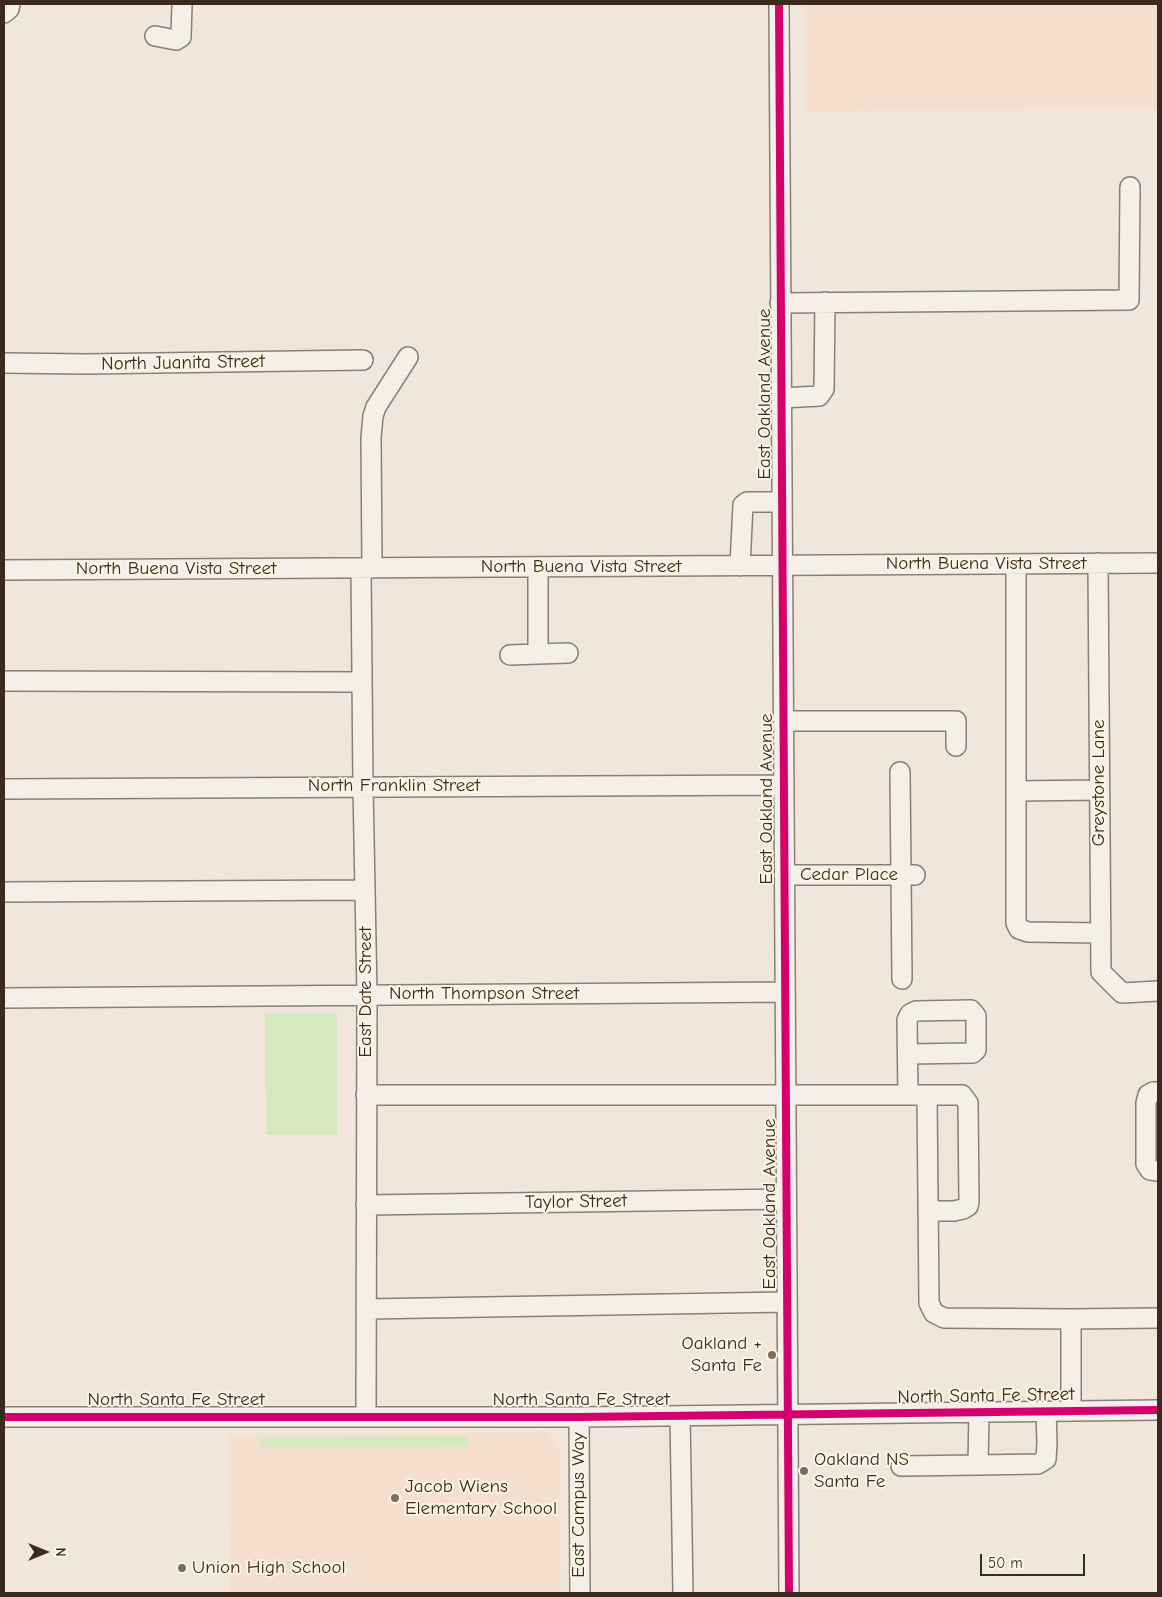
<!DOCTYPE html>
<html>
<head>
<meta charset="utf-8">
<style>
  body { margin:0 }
  #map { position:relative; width:1162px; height:1597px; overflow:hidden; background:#f1e6db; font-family:"Comic Neue",sans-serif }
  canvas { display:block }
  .frame { position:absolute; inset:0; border:5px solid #3b2a1e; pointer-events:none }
  .north { position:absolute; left:20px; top:1527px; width:50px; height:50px; -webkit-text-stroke:4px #fcf5e5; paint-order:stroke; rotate:90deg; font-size:14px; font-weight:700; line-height:20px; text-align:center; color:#3b2a1e }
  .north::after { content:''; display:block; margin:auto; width:18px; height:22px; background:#3b2a1e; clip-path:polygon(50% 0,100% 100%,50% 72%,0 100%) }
  .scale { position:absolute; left:980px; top:1554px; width:105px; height:22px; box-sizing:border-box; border:2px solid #3b2a1e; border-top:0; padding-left:6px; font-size:15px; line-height:18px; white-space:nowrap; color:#3b2a1e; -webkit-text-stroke:4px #fcf5e5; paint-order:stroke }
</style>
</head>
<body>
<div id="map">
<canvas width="1162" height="1597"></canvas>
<div class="frame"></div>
<div class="north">N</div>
<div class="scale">50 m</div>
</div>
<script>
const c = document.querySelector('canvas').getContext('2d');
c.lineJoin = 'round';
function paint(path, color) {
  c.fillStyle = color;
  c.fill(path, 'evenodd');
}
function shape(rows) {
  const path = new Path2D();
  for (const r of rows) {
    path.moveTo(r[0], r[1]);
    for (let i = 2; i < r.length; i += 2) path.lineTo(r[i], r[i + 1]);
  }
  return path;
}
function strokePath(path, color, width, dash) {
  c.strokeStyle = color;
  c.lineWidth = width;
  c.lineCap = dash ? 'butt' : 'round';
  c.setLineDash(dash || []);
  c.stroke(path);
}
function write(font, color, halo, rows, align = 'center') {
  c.font = font + ' "Comic Neue",sans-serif';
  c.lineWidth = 4;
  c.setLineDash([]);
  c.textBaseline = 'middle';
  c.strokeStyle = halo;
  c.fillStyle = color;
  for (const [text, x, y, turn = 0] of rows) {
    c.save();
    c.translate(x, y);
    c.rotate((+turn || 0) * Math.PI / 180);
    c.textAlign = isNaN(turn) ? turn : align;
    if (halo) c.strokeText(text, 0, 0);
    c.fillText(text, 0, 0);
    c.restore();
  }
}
const built = shape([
  [804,4,1158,4,1158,109,805,111],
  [547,1431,560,1451,561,1593,230,1593,229,1435]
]);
const green = shape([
  [265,1013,337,1013,337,1135,266,1135],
  [466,1436,468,1438,468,1447,260,1448,261,1439,264,1438],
  [287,1561,314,1561,314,1574,287,1574]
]);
const minor = shape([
  [779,4,789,1593],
  [4,13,9,9,10,4],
  [155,36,176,40,181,37,182,4],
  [780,303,1129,300,1130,187],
  [4,363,86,364,363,360],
  [781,398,819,396,824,389,825,302],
  [1098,563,1101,972,1122,993,1158,991],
  [1016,564,1016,923,1019,929,1028,932,1101,933],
  [740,566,743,505,747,502,782,502],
  [538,567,538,654,568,653],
  [361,568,363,786,367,995,366,1416],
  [372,568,371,438,373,416,376,407,408,357],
  [4,570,1158,563],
  [510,655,538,654],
  [4,681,362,682],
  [783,721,956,721,956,746],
  [900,772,902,979],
  [4,789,784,785],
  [1016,791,1099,790],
  [784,875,915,875],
  [4,892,364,890],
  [4,998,785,992],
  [908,1054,973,1053,976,1050,976,1016,971,1010,916,1011,910,1014,907,1020,908,1095],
  [1158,1092,1153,1092,1148,1095,1146,1103,1146,1164,1150,1170,1158,1171],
  [366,1095,927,1095,929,1303,934,1313,944,1318,1071,1319,1071,1411],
  [927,1095,962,1095,968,1103,969,1202,968,1206,963,1209,954,1211,928,1211],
  [366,1205,786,1199],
  [366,1309,787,1302],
  [1071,1319,1158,1318],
  [979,1412,978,1465,1038,1464,1046,1459,1047,1443,1046,1411],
  [680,1416,683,1593],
  [4,1417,579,1417,1158,1410],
  [579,1417,580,1593],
  [901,1466,978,1465]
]);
const cycleway = shape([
  [779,4,789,1593],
  [4,1417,579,1417,1158,1410]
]);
const markers = [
  [772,1355,5,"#7b6c60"],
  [804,1471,5,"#7b6c60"],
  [395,1498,5,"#7b6c60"],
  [182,1568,5,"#7b6c60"]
];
const streetNames = [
  ["North Juanita Street",183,363,-1],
  ["East Oakland Avenue",765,394,-90],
  ["North Buena Vista Street",986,564],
  ["North Buena Vista Street",581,567],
  ["North Buena Vista Street",176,569],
  ["Greystone Lane",1099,783,-90],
  ["North Franklin Street",394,786],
  ["East Oakland Avenue",767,799,-90],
  ["Cedar Place",849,875],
  ["East Date Street",366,992,-90],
  ["North Thompson Street",484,994],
  ["Taylor Street",576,1202,-1],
  ["East Oakland Avenue",770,1204,-90],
  ["North Santa Fe Street",986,1396,-1],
  ["North Santa Fe Street",176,1400],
  ["North Santa Fe Street",581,1400],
  ["East Campus Way",579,1505,-90]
];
const poiNames = [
  ["Oakland +",762,1344,"right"],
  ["Santa Fe",762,1366,"right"],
  ["Oakland NS",814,1460],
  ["Santa Fe",814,1482],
  ["Jacob Wiens",405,1487],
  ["Elementary School",405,1509],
  ["Union High School",192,1568]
];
paint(built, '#f5e0cf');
paint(green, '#d6e8bd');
strokePath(minor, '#888078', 22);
strokePath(minor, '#f4f0e9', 19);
strokePath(cycleway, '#d6006c', 8);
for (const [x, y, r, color] of markers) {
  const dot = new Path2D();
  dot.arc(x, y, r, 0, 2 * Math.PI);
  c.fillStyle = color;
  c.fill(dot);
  strokePath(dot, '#fcf5e5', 2);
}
write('19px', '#3b2a1e', '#fcf5e5', streetNames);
write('19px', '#3b2a1e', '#fcf5e5', poiNames, 'left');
</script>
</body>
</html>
